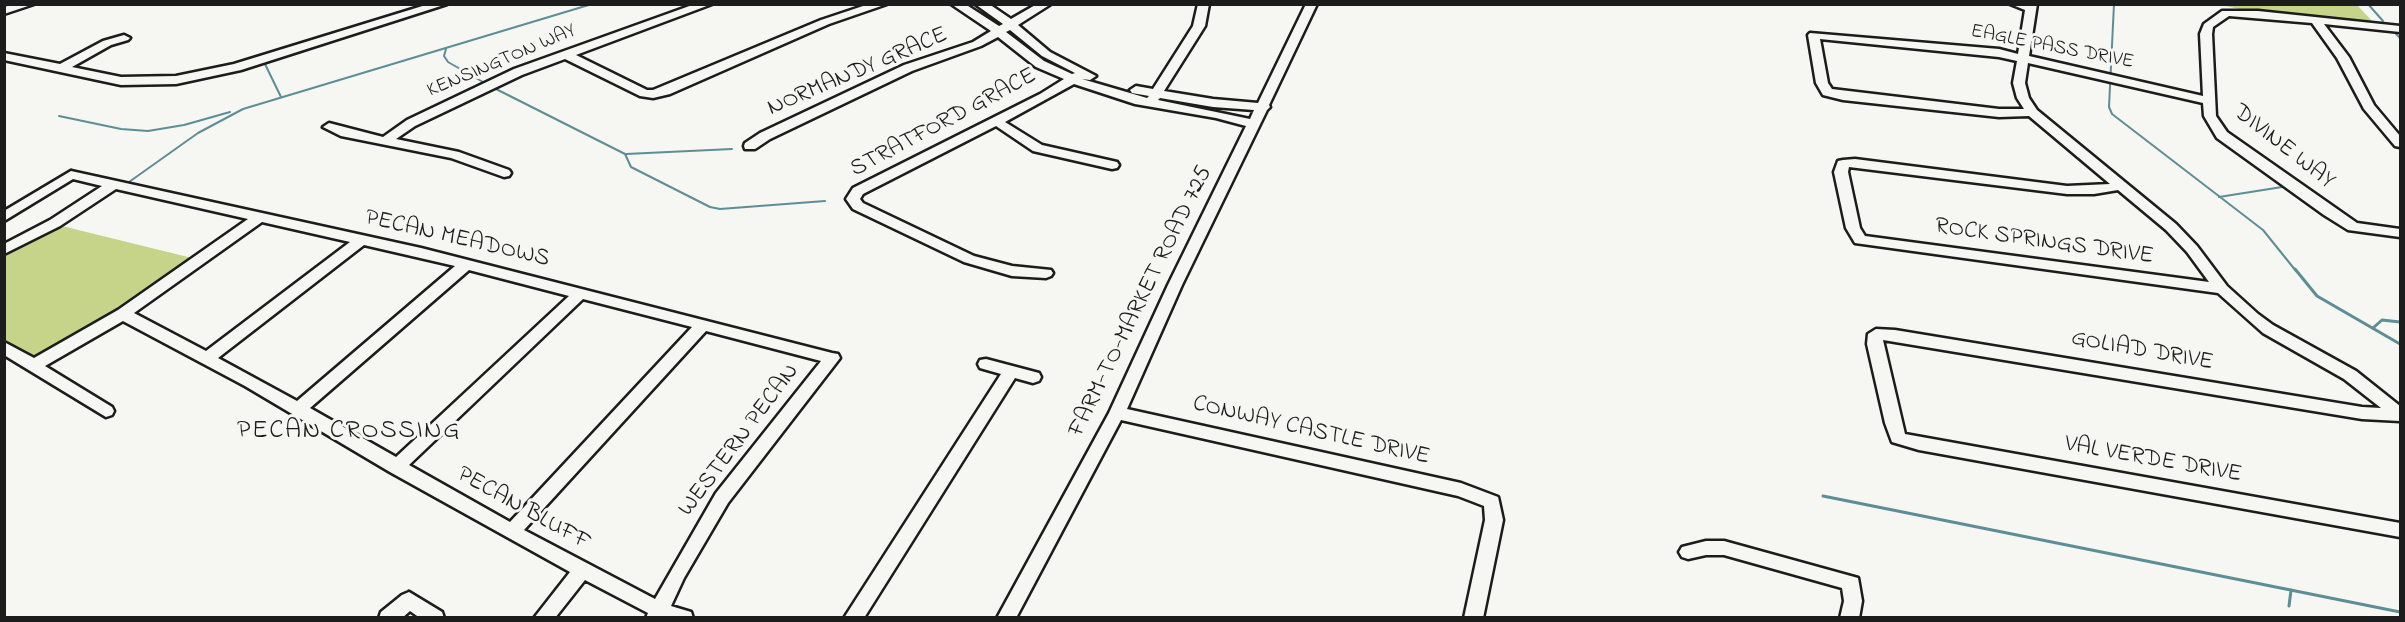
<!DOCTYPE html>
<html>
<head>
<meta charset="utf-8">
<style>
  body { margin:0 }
  #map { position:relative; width:2405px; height:622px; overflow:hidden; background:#f6f6f2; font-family:"Indie Flower",sans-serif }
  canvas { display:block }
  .frame { position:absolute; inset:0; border:6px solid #1c1c1c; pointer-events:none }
</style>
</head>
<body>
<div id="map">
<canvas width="2405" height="622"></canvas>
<div class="frame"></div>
</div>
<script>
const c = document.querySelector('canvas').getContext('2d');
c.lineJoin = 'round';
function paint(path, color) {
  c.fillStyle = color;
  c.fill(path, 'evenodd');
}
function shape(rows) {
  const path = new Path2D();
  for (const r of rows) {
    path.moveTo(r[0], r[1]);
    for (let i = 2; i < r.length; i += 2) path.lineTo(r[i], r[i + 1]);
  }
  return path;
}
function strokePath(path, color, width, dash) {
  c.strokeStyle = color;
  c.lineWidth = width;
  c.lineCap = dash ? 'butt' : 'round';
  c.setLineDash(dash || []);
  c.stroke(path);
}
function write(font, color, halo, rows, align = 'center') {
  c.font = font + ' "Indie Flower",sans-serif';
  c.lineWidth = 6;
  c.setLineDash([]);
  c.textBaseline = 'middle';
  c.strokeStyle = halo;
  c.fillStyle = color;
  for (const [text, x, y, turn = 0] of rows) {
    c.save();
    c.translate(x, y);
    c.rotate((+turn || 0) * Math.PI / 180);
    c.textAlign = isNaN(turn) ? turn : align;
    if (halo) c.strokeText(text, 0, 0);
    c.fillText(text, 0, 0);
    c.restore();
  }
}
const green = shape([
  [2222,5,2357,5,2374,23,2243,10],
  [58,225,192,258,104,321,38,356,32,357,5,340,4,254]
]);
const streamFar1 = shape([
  [2114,4,2109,107,2112,114,2263,230,2296,271],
  [2368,4,2383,21],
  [2396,34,2400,38],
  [446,49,444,56,448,62,483,82],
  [264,62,281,97],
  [496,89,625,154,631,167,710,207,720,209,825,201],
  [59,116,121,129,148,131,184,125,230,112],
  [626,154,732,149],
  [129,182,198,133,243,109,592,4],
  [2219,197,2282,187]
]);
const stream = shape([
  [2295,269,2317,296,2400,344],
  [2373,328,2382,320,2400,322],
  [1823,496,2400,612],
  [2289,606,2291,590]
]);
const minor = shape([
  [15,4,34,4,4,14,4,7,15,4],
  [429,4,447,4,241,70,176,84,121,85,4,60,4,53,60,64,103,41,124,35,130,38,128,40,111,45,72,67,121,77,176,76,234,64,429,4],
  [695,4,712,4,576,55,647,90,653,90,821,20,869,4,887,4,829,24,670,94,653,98,640,96,565,59,522,75,415,126,396,139,459,152,509,170,511,173,509,176,504,177,451,158,341,136,323,127,329,123,383,137,407,120,514,69,695,4],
  [951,4,965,4,999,26,1003,24,975,4,989,4,1011,19,1037,4,1051,4,1018,25,1050,52,1096,76,1090,80,1082,79,1147,98,1149,96,1132,93,1130,90,1136,86,1153,89,1193,26,1198,4,1209,4,1205,26,1164,91,1213,99,1258,103,1306,4,1317,4,1269,105,1270,107,1267,110,1182,285,1127,409,1461,483,1498,497,1503,520,1483,618,1464,618,1485,520,1484,506,1458,496,1121,420,1016,618,997,618,1109,413,1168,285,1246,126,1216,118,1135,104,1074,84,1005,122,1042,145,1117,162,1119,165,1117,168,1112,169,1033,151,996,126,863,194,860,199,863,203,974,256,1012,266,1051,270,1053,273,1051,276,1046,278,1012,276,964,262,853,209,846,199,853,188,1040,94,1064,79,1036,67,998,37,981,46,912,71,770,139,755,149,745,149,744,146,745,143,760,133,904,65,973,42,991,31,951,4],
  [1010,30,1042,56,1075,73,1072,74,1044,61,1006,32,1010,30],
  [1160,98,1213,107,1254,110,1250,119,1158,100,1160,98],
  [2010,4,2037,4,2029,56,2203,96,2200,34,2204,24,2222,11,2258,11,2400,26,2400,32,2324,24,2349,57,2374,105,2400,136,2400,147,2395,146,2364,109,2337,58,2312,23,2229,16,2213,27,2212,34,2216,116,2227,132,2357,223,2400,229,2400,237,2348,230,2324,215,2217,138,2204,116,2203,103,2028,63,2025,83,2029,98,2037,110,2176,224,2197,246,2227,286,2258,314,2273,325,2356,371,2400,406,2400,421,2362,419,1883,340,1905,434,2400,523,2400,537,1919,450,1892,442,1885,423,1867,344,1868,334,1876,329,1895,330,2362,407,2381,408,2344,379,2263,333,2218,293,1855,243,1846,228,1834,172,1838,161,1843,160,1855,159,2067,186,2110,184,2029,116,1999,117,1843,100,1823,95,1816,83,1808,35,1810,33,1999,49,2018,54,2025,10,2010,4],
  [1820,39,1999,57,2017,61,2013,83,2017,98,2024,109,1999,109,1832,89,1828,83,1820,39],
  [1849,167,2067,194,2094,194,2118,190,2166,230,2187,252,2209,282,1865,236,1860,228,1848,172,1849,167],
  [71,171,421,248,832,353,838,354,840,358,728,503,684,578,671,606,691,612,693,618,646,618,648,613,585,580,555,618,534,618,570,572,390,472,245,386,123,321,45,366,112,407,114,411,112,415,106,417,4,355,4,342,34,358,118,310,248,219,116,189,60,226,4,254,4,244,50,220,102,186,73,179,4,221,4,211,71,171],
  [262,222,350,242,206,351,134,313,262,222],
  [364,245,455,266,297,401,218,358,364,245],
  [469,270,569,296,396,457,310,408,469,270],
  [583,299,692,327,510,522,409,465,583,299],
  [706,331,821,361,716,493,655,599,524,530,706,331],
  [986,359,1039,373,1041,377,1039,381,1033,383,1015,378,864,618,844,618,1001,374,980,368,978,364,980,360,986,359],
  [1706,541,1724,541,1858,578,1862,601,1859,618,1840,618,1844,601,1842,588,1724,555,1706,555,1688,559,1682,557,1679,552,1682,547,1706,541],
  [409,592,442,612,444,618,420,618,410,611,402,618,379,618,381,612,402,595,409,592]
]);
const farStreetnames = [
  ["EAGLE PASS DRIVE",2052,48,11],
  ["KENSINGTON WAY",502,62,-23]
];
const streetNames = [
  ["NORMANDY GRACE",858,73,-23],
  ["STRATFORD GRACE",944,124,-28],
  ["DIVINE WAY",2283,148,38],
  ["PECAN MEADOWS",457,240,13],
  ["ROCK SPRINGS DRIVE",2044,243,8],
  ["FARM-TO-MARKET ROAD 725",1142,302,-64],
  ["GOLIAD DRIVE",2142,352,10],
  ["CONWAY CASTLE DRIVE",1311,432,13],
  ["WESTERN PECAN",740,441,-53],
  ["VAL VERDE DRIVE",2153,461,10],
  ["PECAN BLUFF",523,510,29]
];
const neighbourhoodNames = [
  ["PECAN CROSSING",349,433]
];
paint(green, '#c5d489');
strokePath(streamFar1, '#5e8e95', 2);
strokePath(stream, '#5e8e95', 3);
strokePath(minor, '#1c1c1c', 5);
paint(minor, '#f6f6f2');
write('20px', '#1c1c1c', '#f6f6f2', farStreetnames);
write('24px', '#1c1c1c', '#f6f6f2', streetNames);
c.letterSpacing = '1.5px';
write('26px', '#1c1c1c', '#f6f6f2', neighbourhoodNames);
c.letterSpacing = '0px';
</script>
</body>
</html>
